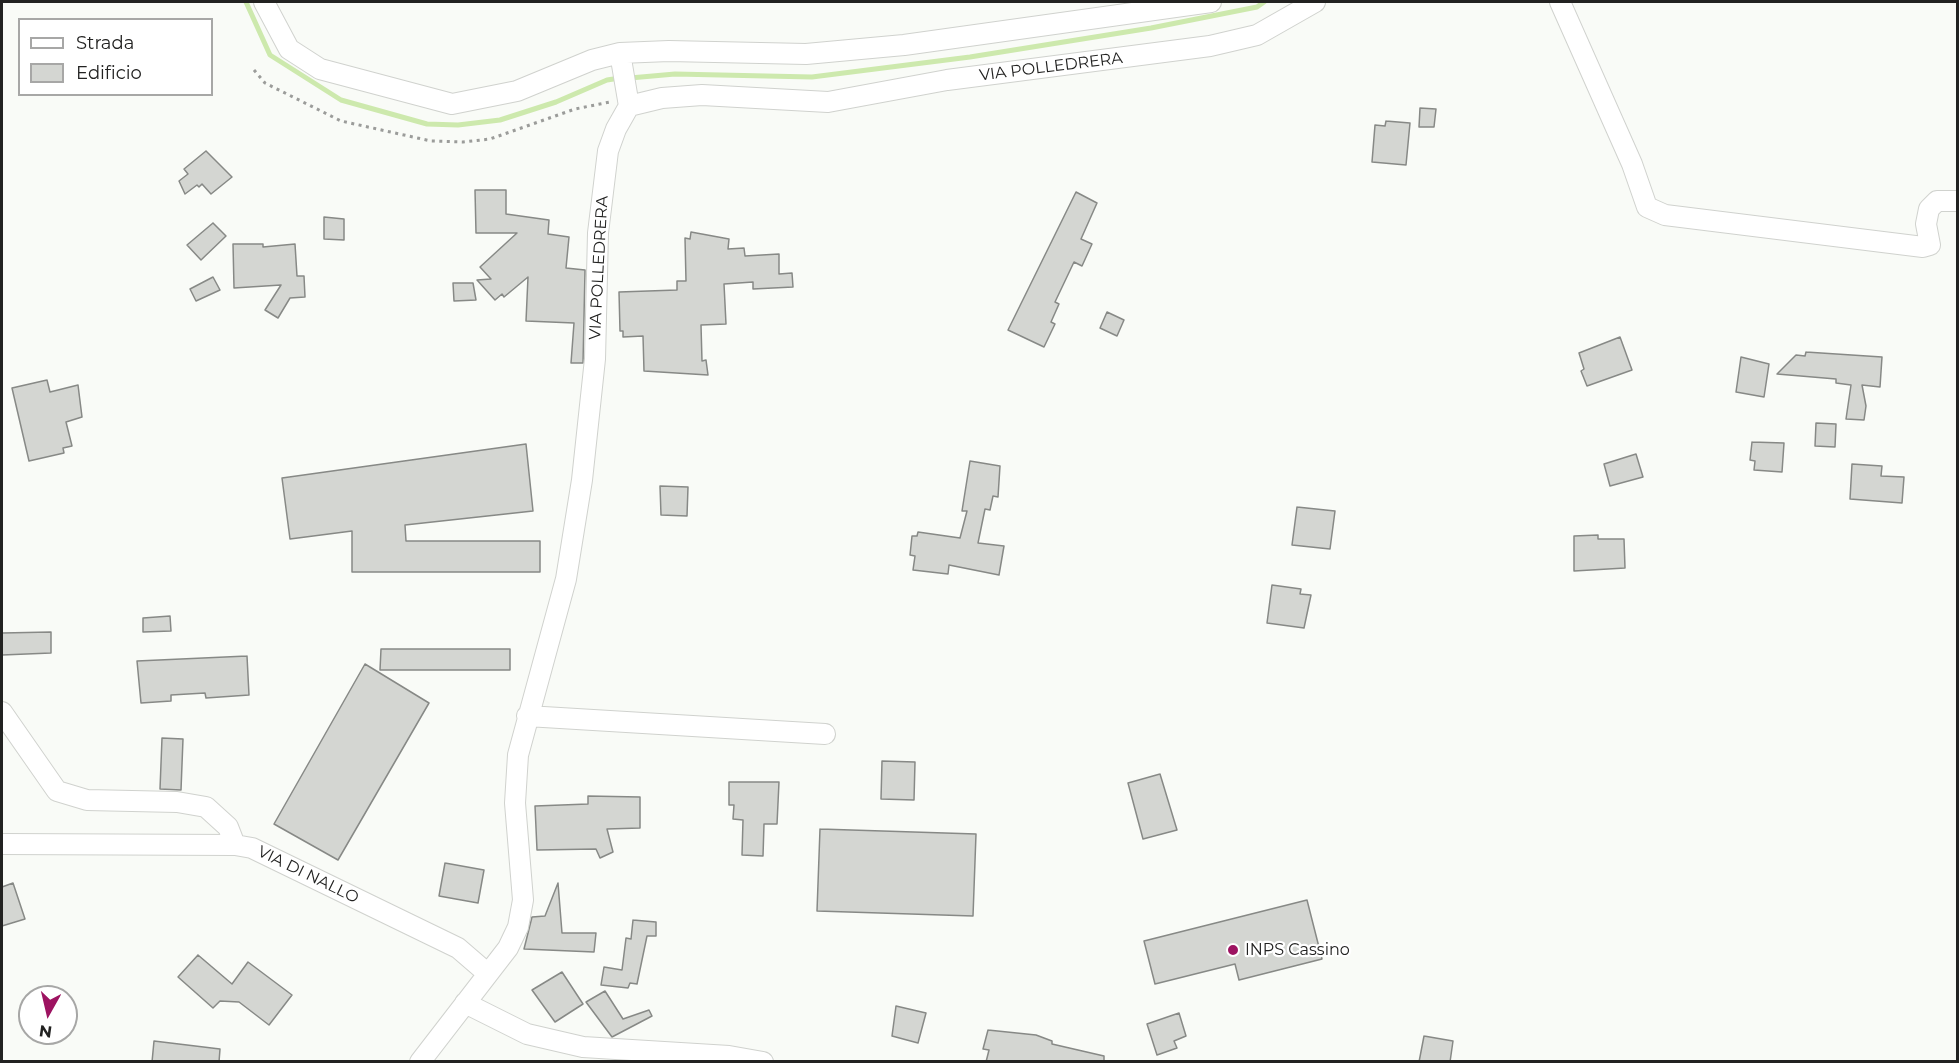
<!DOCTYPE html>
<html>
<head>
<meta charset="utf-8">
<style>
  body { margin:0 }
  #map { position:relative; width:1959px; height:1063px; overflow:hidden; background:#f9fbf7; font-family:Montserrat,sans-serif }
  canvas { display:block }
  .frame { position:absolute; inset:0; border:3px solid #222221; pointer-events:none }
  .legend { position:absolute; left:18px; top:18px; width:195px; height:78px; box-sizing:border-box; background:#fff; border:2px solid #a7a7a6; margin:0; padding:8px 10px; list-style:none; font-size:18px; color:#222221 }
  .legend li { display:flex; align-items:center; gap:12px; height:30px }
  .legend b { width:30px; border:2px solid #a7a7a6 }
  .north { position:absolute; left:18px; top:985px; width:60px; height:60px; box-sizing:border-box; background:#fff; border:2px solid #a7a7a6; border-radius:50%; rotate:188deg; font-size:16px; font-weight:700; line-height:24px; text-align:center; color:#222221 }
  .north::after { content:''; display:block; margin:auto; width:21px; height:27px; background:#9d1361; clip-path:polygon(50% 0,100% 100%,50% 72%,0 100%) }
</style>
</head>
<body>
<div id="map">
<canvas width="1959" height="1063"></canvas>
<div class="frame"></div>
<ul class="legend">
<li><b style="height:8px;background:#fff"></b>Strada</li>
<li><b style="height:16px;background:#d4d6d2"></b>Edificio</li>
</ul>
<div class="north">N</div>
</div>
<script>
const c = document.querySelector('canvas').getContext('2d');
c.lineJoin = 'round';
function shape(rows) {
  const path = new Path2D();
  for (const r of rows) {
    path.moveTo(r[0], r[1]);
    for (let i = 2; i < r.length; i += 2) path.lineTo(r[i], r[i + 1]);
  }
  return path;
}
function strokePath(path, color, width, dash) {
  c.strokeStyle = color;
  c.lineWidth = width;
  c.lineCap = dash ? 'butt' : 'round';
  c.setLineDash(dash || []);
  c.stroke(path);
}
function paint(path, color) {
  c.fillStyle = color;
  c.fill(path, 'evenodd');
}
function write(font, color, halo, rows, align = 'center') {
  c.font = font + ' Montserrat,sans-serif';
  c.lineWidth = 4.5;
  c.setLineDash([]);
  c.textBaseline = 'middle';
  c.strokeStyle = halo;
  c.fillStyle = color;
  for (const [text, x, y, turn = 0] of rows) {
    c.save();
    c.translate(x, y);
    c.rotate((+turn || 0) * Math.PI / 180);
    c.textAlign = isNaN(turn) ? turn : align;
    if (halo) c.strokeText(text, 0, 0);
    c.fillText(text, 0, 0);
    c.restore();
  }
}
const stream = shape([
  [246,2,270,55,341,100,427,124,458,125,500,120,556,102,607,80,620,78],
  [630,78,675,74,812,77,970,57,1151,28,1257,7,1264,2]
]);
const building = shape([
  [1420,108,1436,109,1434,127,1419,127,1420,108],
  [1386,121,1410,123,1406,165,1372,162,1375,125,1385,126,1386,121],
  [206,151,232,177,211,194,202,184,199,187,197,185,185,194,179,181,188,174,184,169,206,151],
  [475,190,506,190,506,214,549,220,548,234,569,237,566,268,585,270,583,363,571,363,574,323,526,321,528,277,504,297,502,294,495,300,477,280,491,279,480,267,517,233,476,233,475,190],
  [1076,192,1097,203,1081,239,1092,244,1082,266,1074,262,1055,302,1059,304,1051,322,1055,324,1044,347,1008,330,1076,192],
  [324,217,344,219,344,240,324,239,324,217],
  [213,223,226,236,201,260,187,245,213,223],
  [691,232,729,239,728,249,744,248,745,256,779,254,779,274,792,273,793,287,753,289,753,282,724,284,726,324,701,325,702,361,706,360,708,375,644,371,643,336,623,337,623,331,620,331,619,292,677,290,677,281,686,281,685,238,690,239,691,232],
  [233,244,263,244,263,247,295,244,297,276,304,276,305,297,290,298,278,318,265,310,281,285,234,288,233,244],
  [213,277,220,290,196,301,190,289,213,277],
  [453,283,473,283,476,300,454,301,453,283],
  [1107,312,1124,320,1117,336,1100,328,1107,312],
  [1620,337,1632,370,1587,386,1581,371,1584,369,1579,353,1620,337],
  [1806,352,1882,357,1880,387,1862,385,1866,406,1864,420,1846,419,1851,385,1836,383,1836,379,1777,374,1796,355,1805,356,1806,352],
  [1741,357,1769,364,1764,397,1736,392,1741,357],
  [47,380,50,392,78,385,82,417,66,422,72,446,63,448,64,453,29,461,12,388,47,380],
  [1816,423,1836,424,1835,447,1815,446,1816,423],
  [1752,442,1784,443,1782,472,1754,470,1755,461,1750,460,1752,442],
  [526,444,533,511,405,525,406,541,540,541,540,572,352,572,352,531,290,539,282,478,526,444],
  [1636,454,1643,477,1610,486,1604,464,1636,454],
  [970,461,1000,466,998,497,993,496,990,510,985,509,978,543,1004,546,999,575,949,565,948,574,913,570,915,556,910,555,912,536,917,536,918,532,960,538,967,511,962,511,970,461],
  [1852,464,1882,466,1881,476,1904,477,1902,503,1850,499,1852,464],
  [660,486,688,487,687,516,661,515,660,486],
  [1297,507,1335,511,1330,549,1292,545,1297,507],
  [1598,535,1598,539,1624,539,1625,568,1574,571,1574,536,1598,535],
  [1272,585,1301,589,1300,594,1311,595,1304,628,1267,623,1272,585],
  [170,616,171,631,143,632,143,618,170,616],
  [51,632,51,653,2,655,2,633,51,632],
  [381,649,510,649,510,670,380,670,381,649],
  [247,656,249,695,206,698,205,693,171,695,171,701,141,703,137,661,247,656],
  [365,664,429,703,338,860,274,824,365,664],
  [162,738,183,739,181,790,160,789,162,738],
  [882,761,915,762,914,800,881,799,882,761],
  [1160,774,1177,830,1143,839,1128,783,1160,774],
  [729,782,779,782,777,824,764,824,763,856,742,855,743,820,733,819,734,805,729,805,729,782],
  [588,796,640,797,640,828,607,829,613,852,600,858,596,849,537,850,535,806,588,804,588,796],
  [820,829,976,834,973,916,817,911,820,829],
  [445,863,484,870,478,903,439,896,445,863],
  [13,883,25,919,2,926,2,887,13,883],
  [558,883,562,933,596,933,594,952,524,949,532,917,545,916,558,883],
  [1307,900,1322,959,1239,980,1235,964,1155,984,1144,941,1307,900],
  [633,920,656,922,656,936,647,936,637,984,630,983,628,988,601,985,604,967,622,970,626,938,631,939,633,920],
  [198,955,232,984,248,962,292,995,269,1025,239,1002,220,1001,213,1008,178,977,198,955],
  [562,972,583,1004,555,1022,532,990,562,972],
  [605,991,623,1019,649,1010,652,1016,612,1037,586,1002,605,991],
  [896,1006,926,1013,918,1043,892,1036,896,1006],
  [1179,1013,1186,1036,1174,1041,1177,1048,1157,1055,1147,1024,1179,1013],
  [988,1030,1036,1035,1052,1041,1052,1044,1104,1056,1104,1062,986,1062,989,1050,983,1049,988,1030],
  [1424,1036,1453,1041,1450,1062,1419,1062,1424,1036],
  [154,1041,220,1049,219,1062,152,1062,154,1041]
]);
const path = shape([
  [254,70,265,83,341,121,431,141,463,142,490,139,575,109,610,102]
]);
const street = shape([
  [264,2,289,49,320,69,452,104,517,91,592,60,620,53,669,51,806,54,904,45,1211,2],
  [1560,2,1632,164,1647,207,1665,215,1923,247,1930,245,1926,224,1929,209,1937,201,1958,201],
  [620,53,629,106],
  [2,712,57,791,87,800,177,802,206,807,228,827,235,845],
  [527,716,825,734],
  [2,844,235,845,252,848,458,948,487,973],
  [465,1003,527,1034,583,1047,729,1056,763,1062],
  [420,1062,508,948,518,927,523,900,515,803,518,755,566,579,582,480,595,359,598,233,608,151,616,129,629,106,662,98,702,95,828,102,947,80,1210,46,1257,35,1315,2]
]);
const markers = [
  [1233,950,6,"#9d1361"]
];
const streetNames = [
  ["VIA POLLEDRERA",1051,67,-7],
  ["VIA POLLEDRERA",599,268,-87],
  ["VIA DI NALLO",308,875,26]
];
const poiNames = [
  ["INPS Cassino",1245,950]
];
strokePath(stream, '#cde9ad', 5);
paint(building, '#d4d6d2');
strokePath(building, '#878986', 1.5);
strokePath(street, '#d0d2ce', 22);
strokePath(path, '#9b9c9a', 3, [3, 4.5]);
strokePath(street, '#fff', 20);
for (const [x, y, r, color] of markers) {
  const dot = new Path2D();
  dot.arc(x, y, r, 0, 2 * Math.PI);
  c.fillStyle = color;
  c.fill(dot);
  strokePath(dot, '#fff', 2);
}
write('16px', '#222221', '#fff', streetNames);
write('16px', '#222221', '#fff', poiNames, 'left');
</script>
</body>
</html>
